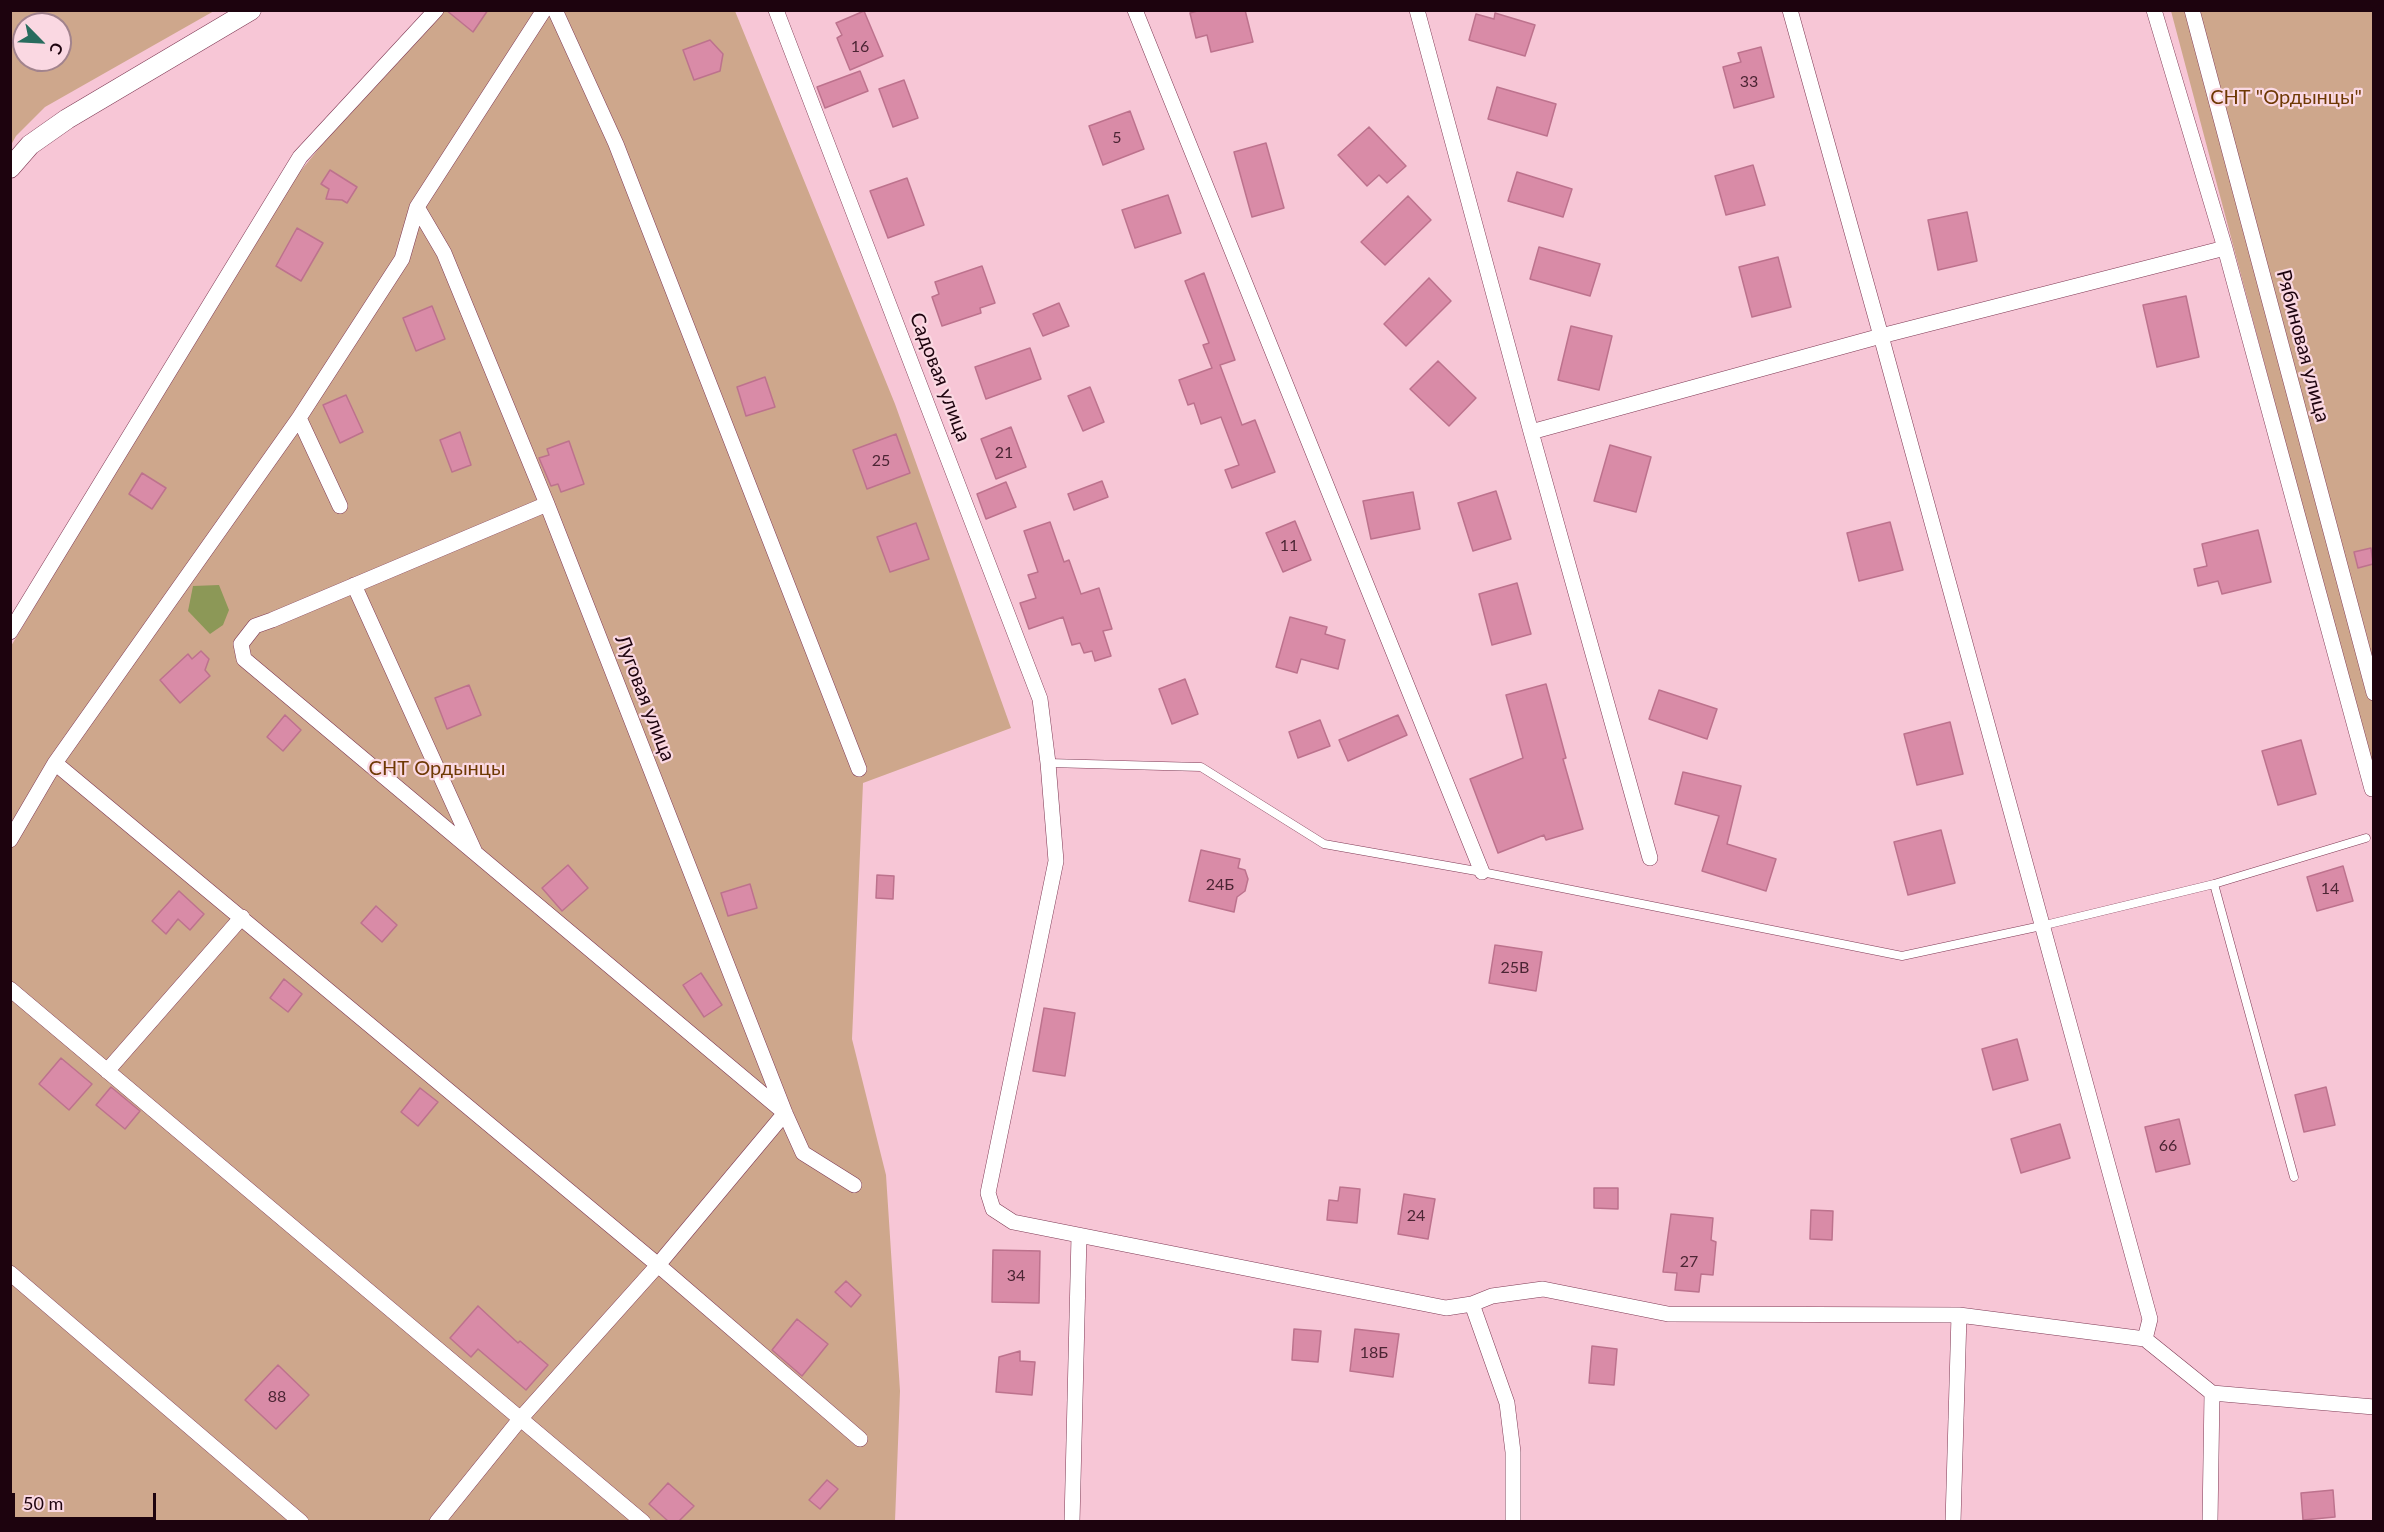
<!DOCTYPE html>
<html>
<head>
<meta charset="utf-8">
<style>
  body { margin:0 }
  #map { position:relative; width:2384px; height:1532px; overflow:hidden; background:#f7c6d6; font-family:Lato,sans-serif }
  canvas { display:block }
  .frame { position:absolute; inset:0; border:12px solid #1d030e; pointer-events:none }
  .north { position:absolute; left:12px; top:12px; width:60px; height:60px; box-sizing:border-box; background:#fad8e2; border:2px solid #a2838d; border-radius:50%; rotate:114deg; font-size:16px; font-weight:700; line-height:24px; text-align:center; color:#1d030e }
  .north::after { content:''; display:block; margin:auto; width:21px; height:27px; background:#286c5e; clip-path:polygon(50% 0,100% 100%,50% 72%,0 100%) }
  .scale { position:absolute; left:12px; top:1493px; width:144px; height:27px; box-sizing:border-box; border:3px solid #1d030e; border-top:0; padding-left:8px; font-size:18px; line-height:21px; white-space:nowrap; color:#1d030e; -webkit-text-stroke:4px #fad8e2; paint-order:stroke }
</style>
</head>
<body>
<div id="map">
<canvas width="2384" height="1532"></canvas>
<div class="frame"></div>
<div class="north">С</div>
<div class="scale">50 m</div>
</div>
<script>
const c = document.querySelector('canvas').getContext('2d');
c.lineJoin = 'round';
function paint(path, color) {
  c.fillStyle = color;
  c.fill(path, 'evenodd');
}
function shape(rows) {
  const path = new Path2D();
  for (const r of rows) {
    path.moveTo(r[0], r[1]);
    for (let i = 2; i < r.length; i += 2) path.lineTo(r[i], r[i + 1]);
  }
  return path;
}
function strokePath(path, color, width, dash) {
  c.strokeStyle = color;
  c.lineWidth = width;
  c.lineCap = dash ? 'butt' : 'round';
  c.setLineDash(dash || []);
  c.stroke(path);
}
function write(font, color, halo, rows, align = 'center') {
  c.font = font + ' Lato,sans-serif';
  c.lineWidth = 4.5;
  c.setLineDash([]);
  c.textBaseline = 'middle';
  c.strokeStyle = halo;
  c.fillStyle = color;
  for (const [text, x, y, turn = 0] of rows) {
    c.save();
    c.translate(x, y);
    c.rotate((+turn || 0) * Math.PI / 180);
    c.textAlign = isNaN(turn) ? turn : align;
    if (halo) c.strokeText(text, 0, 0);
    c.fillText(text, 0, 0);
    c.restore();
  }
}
const green = shape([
  [11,10,214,10,214,11,45,107,16,136,11,145],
  [24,24,60,24,60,60,24,60],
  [430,11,735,11,895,404,1011,728,863,783,852,1039,886,1175,900,1391,895,1521,11,1522,11,646,278,199],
  [2171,11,2373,11,2373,773]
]);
const water = shape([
  [219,585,229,610,223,625,210,634,188,611,193,586]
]);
const building = shape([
  [446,10,488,10,473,32,446,10],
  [1201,10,1245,10,1253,42,1211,52,1207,35,1196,38,1190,13,1201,10],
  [864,11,883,56,850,70,837,38,842,35,836,23,864,11],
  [1495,13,1535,25,1525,56,1469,40,1476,14,1494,19,1495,13],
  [710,40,723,54,720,71,694,80,683,50,710,40],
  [1761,47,1774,97,1734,108,1723,67,1741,62,1738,53,1761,47],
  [860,71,868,91,825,108,817,87,860,71],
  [904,80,918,118,893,127,879,89,904,80],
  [1497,87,1556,104,1547,136,1488,119,1497,87],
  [1130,111,1144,149,1103,165,1089,126,1130,111],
  [1369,127,1406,166,1387,183,1379,175,1367,186,1338,155,1369,127],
  [1266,143,1284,208,1252,217,1234,152,1266,143],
  [1753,165,1765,205,1726,215,1715,176,1753,165],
  [330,170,357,187,347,203,342,200,326,199,329,189,321,184,330,170],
  [1517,172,1572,189,1563,217,1508,201,1517,172],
  [907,178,924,225,888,238,870,191,907,178],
  [1168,195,1181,233,1135,248,1122,210,1168,195],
  [1408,196,1431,220,1385,265,1361,242,1408,196],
  [1967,212,1977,261,1938,270,1928,220,1967,212],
  [297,228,323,243,301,281,276,266,297,228],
  [1539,247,1600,264,1590,296,1530,279,1539,247],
  [1778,257,1791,307,1752,317,1739,267,1778,257],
  [982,266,995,303,980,308,981,313,942,326,932,297,939,294,935,282,982,266],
  [1204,273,1235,360,1220,365,1242,425,1255,420,1275,472,1232,488,1225,470,1239,465,1221,417,1201,424,1194,403,1188,405,1179,380,1212,368,1203,345,1209,343,1185,281,1204,273],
  [1429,278,1451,301,1406,346,1384,324,1429,278],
  [2186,296,2199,357,2157,367,2143,305,2186,296],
  [1059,303,1069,326,1043,336,1033,314,1059,303],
  [432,306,445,339,416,351,403,318,432,306],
  [1571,326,1612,336,1599,390,1558,380,1571,326],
  [1030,348,1041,379,986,399,975,367,1030,348],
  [1438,361,1476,398,1449,426,1410,389,1438,361],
  [765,377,775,407,746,416,737,387,765,377],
  [1090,387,1104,422,1083,431,1068,396,1090,387],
  [346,395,363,432,340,443,323,405,346,395],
  [1011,427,1026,467,996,479,981,439,1011,427],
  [460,432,471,465,452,472,440,440,460,432],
  [896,434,910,473,867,489,853,450,896,434],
  [569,441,584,484,561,492,558,484,551,486,539,458,549,455,547,449,569,441],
  [1610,445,1651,457,1636,512,1594,501,1610,445],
  [142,473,166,488,152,509,129,494,142,473],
  [1102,481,1108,497,1074,510,1068,494,1102,481],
  [1006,482,1016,507,986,519,977,494,1006,482],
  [1496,491,1511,539,1473,551,1458,503,1496,491],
  [1413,492,1420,529,1371,539,1363,501,1413,492],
  [1295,521,1311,560,1283,572,1266,533,1295,521],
  [1050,522,1064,562,1069,560,1081,594,1099,588,1112,629,1103,631,1111,656,1095,661,1092,651,1084,653,1080,643,1072,645,1063,617,1029,629,1020,603,1036,598,1028,575,1038,572,1024,531,1050,522],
  [1890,522,1903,570,1859,581,1847,533,1890,522],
  [916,523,929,559,890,572,877,537,916,523],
  [2258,530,2271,582,2222,594,2218,581,2198,586,2194,569,2207,566,2202,544,2258,530],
  [2371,548,2373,564,2358,568,2354,552,2371,548],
  [1517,583,1531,634,1492,645,1479,594,1517,583],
  [1290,617,1327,627,1325,634,1345,640,1338,669,1301,659,1297,673,1276,667,1290,617],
  [201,651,209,659,205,670,210,676,180,703,160,680,188,654,192,659,201,651],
  [1185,679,1198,714,1172,724,1159,689,1185,679],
  [1546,684,1566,758,1563,759,1583,829,1546,840,1544,835,1498,853,1470,779,1523,758,1506,695,1546,684],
  [469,685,481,715,447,729,435,698,469,685],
  [1659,690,1717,709,1707,739,1649,719,1659,690],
  [285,715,301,730,283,751,267,737,285,715],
  [1398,715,1407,735,1348,761,1339,740,1398,715],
  [1320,720,1330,746,1298,758,1289,732,1320,720],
  [1950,722,1963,774,1917,785,1904,734,1950,722],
  [2301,740,2316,794,2278,805,2262,751,2301,740],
  [1683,772,1741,786,1727,844,1776,859,1766,891,1702,871,1719,816,1675,804,1683,772],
  [1941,830,1955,883,1908,895,1894,842,1941,830],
  [1201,850,1240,859,1238,868,1245,870,1248,879,1245,891,1237,897,1234,912,1189,901,1201,850],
  [568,865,588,888,562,911,542,888,568,865],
  [2343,866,2353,901,2317,911,2307,877,2343,866],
  [877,875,894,876,893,899,876,898,877,875],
  [750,884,757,908,728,916,721,893,750,884],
  [179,891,204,914,190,930,178,919,166,934,152,921,179,891],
  [376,906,397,925,382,942,361,923,376,906],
  [1495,945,1542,952,1536,991,1489,983,1495,945],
  [701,973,722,1005,704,1017,683,985,701,973],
  [284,979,302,994,288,1012,270,998,284,979],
  [1044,1008,1075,1013,1065,1076,1033,1071,1044,1008],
  [2017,1039,2028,1080,1993,1090,1982,1049,2017,1039],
  [61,1058,92,1084,69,1110,39,1084,61,1058],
  [111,1087,140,1111,125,1129,96,1105,111,1087],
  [2326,1087,2335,1125,2304,1132,2295,1095,2326,1087],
  [420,1088,438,1102,418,1126,401,1112,420,1088],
  [2179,1119,2190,1164,2156,1172,2145,1127,2179,1119],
  [2060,1124,2070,1158,2021,1173,2011,1139,2060,1124],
  [1340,1187,1360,1189,1357,1223,1327,1220,1329,1200,1338,1201,1340,1187],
  [1594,1188,1618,1188,1618,1209,1594,1208,1594,1188],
  [1404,1194,1435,1199,1428,1239,1398,1234,1404,1194],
  [1811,1210,1833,1211,1832,1240,1810,1239,1811,1210],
  [1671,1214,1713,1218,1711,1240,1716,1242,1713,1275,1701,1274,1699,1292,1675,1290,1677,1273,1663,1272,1671,1214],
  [993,1250,1040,1251,1039,1303,992,1302,993,1250],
  [846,1281,861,1295,851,1307,835,1292,846,1281],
  [478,1306,518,1343,520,1341,548,1365,526,1390,478,1349,471,1357,450,1338,478,1306],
  [797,1319,828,1344,802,1376,772,1350,797,1319],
  [1294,1329,1321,1331,1318,1362,1292,1360,1294,1329],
  [1355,1329,1399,1334,1393,1377,1350,1371,1355,1329],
  [1592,1346,1617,1349,1614,1385,1589,1383,1592,1346],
  [1020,1351,1020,1361,1035,1362,1032,1395,996,1392,999,1357,1020,1351],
  [278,1365,309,1395,276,1429,245,1400,278,1365],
  [827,1480,838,1489,820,1509,809,1500,827,1480],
  [668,1483,694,1506,679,1521,668,1521,649,1504,668,1483],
  [2333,1490,2335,1517,2303,1520,2301,1493,2333,1490]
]);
const service = shape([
  [1048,763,1201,767,1324,844,1482,872,1902,956,2041,926,2214,884,2294,1177],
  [2214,884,2366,838]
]);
const minor = shape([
  [555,10,616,144,859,769],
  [776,10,1040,699,1048,763,1056,861,988,1193,993,1209,1013,1222,1446,1308,1472,1304,1492,1296,1543,1289,1668,1314,1959,1315,2145,1339,2212,1393,2374,1407],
  [1135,10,1482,872],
  [1417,10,1531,432,1650,858],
  [1790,10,1881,336,2150,1319,2145,1339],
  [2154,10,2225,248,2372,789],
  [2192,10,2374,693],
  [417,207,444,253,547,504,785,1113,803,1153,854,1185],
  [299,418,340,506],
  [1531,432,1881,336,2225,248],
  [354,585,474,850],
  [10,632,300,157,436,10],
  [55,763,299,418,402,259,417,207,544,10],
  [10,840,55,763,658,1265,860,1439],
  [10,989,643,1522],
  [107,1071,242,917],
  [10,1273,301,1522],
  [1472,1304,1507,1403,1513,1452,1513,1522],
  [437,1522,521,1418,658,1265,785,1113,244,659,241,644,255,626,272,620,547,504],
  [1072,1522,1079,1236],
  [1953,1522,1959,1315],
  [2210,1522,2212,1393]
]);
const tertiary = shape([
  [10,168,30,145,67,119,251,10]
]);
const numberNames = [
  ["16",860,47],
  ["33",1749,82],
  ["5",1117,138],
  ["21",1004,453],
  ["25",881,461],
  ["11",1289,546],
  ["24Б",1220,885],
  ["14",2330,889],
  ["25В",1515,968],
  ["66",2168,1146],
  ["24",1416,1216],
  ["27",1689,1262],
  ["34",1016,1276],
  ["18Б",1374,1353],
  ["88",277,1397]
];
const parkNames = [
  ["СНТ \"Ордынцы\"",2286,98],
  ["СНТ Ордынцы",437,769]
];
const streetNames = [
  ["Рябиновая улица",2303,346,75],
  ["Садовая улица",940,377,69],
  ["Луговая улица",645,698,69]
];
paint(green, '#cea78c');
paint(water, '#8c9857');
paint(building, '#d98ba7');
strokePath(building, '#bd728d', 1.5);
strokePath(service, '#7f3a55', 9);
strokePath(minor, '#7f3a55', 16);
strokePath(tertiary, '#7f3a55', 21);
strokePath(service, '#fff', 8);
strokePath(minor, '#fff', 15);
strokePath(tertiary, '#fff', 20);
write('16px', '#4c2534', null, numberNames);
write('20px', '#6e3904', '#fad8e2', parkNames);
write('20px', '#1d030e', '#fad8e2', streetNames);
</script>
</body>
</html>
